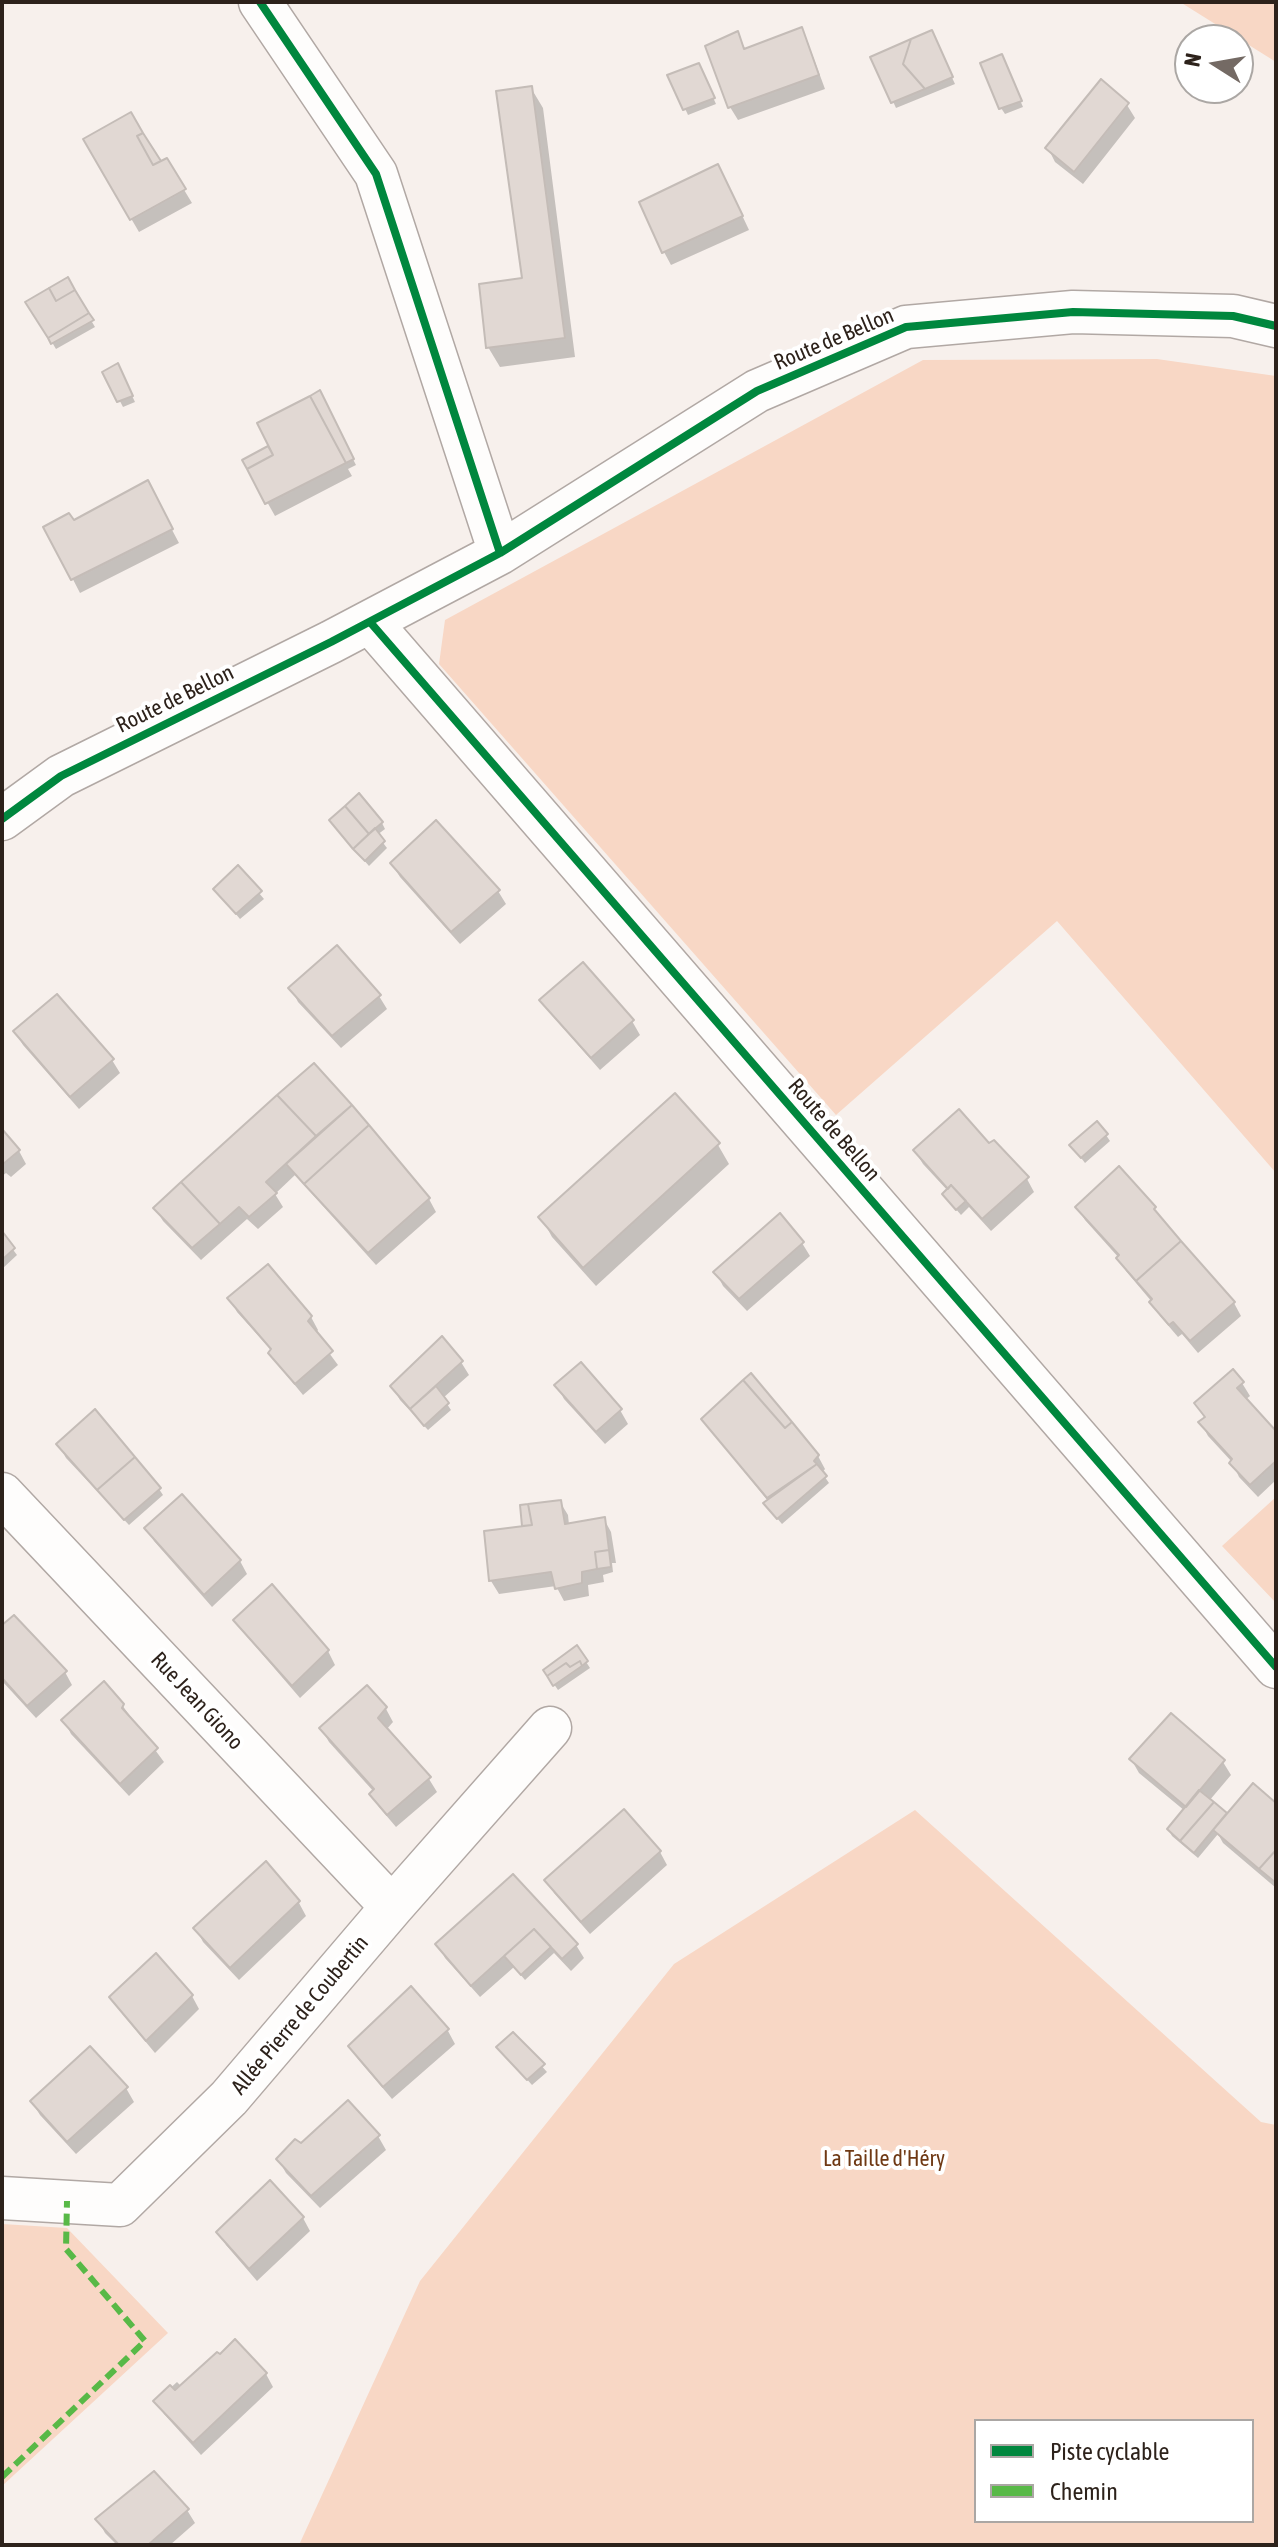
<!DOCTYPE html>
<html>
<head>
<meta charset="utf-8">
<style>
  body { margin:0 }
  #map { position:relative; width:1278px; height:2547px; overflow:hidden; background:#f7f0ec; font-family:"Asap Condensed",sans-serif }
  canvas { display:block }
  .frame { position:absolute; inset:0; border:4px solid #2d221b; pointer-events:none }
  .legend { position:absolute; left:974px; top:2419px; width:280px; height:104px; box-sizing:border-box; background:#fff; border:2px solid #aba7a4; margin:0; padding:10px 14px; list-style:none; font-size:24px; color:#2d221b }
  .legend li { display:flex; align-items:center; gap:16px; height:40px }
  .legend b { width:40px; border:2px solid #aba7a4 }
  .north { position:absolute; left:1174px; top:24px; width:80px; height:80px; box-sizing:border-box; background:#fff; border:2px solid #aba7a4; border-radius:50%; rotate:281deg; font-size:22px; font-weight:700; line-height:32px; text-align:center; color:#2d221b }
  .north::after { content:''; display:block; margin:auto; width:28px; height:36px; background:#746a64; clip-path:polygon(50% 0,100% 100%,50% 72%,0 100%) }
</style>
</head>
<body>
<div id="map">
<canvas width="1278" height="2547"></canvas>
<div class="frame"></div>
<ul class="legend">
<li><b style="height:10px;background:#00873e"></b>Piste cyclable</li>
<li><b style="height:10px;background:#58b947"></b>Chemin</li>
</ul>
<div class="north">N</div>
</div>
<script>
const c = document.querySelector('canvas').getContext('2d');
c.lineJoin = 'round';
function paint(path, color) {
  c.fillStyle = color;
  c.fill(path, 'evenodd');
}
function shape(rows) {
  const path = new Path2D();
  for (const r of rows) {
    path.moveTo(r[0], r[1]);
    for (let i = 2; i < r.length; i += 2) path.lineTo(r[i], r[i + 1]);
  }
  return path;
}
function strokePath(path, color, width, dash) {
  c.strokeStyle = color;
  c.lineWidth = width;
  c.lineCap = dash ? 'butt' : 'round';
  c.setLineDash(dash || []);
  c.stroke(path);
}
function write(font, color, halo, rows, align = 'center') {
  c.font = font + ' "Asap Condensed",sans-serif';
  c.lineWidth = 8;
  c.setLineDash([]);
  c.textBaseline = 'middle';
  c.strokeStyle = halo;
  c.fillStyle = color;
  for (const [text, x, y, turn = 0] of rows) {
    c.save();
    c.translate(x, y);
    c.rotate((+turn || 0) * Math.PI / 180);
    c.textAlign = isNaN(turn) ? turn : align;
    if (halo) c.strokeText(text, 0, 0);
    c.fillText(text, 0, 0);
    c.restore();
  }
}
const green = shape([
  [1180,2,1276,2,1276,62],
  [1157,359,1276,376,1276,1173,1057,921,836,1115,439,664,445,620,923,360],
  [1276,1497,1276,1603,1222,1546],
  [915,1810,1261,2122,1276,2125,1276,2545,299,2545,420,2281,674,1964],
  [1252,2421,1252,2521,976,2521,976,2421],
  [2,2224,67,2228,168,2333,2,2486]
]);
const shadow = shape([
  [801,30,808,43,825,89,738,120,730,107,737,34,746,50],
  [934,39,955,84,896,108,873,58],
  [1004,63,1023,107,1005,114,1001,108],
  [701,71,716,104,688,115,670,76],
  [531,88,543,108,575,357,500,367,488,347,524,280],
  [1127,105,1135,118,1083,184,1055,162,1048,148],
  [85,140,160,164,166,160,192,203,139,232],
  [725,179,749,230,671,265,664,252],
  [67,280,95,327,56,349,28,302],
  [120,371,135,402,123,407,105,372],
  [319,393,356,465,348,469,352,476,275,516,244,461,273,458],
  [154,496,179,543,80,593,46,527,73,522],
  [382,823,385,829,377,835,387,848,369,866,335,827],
  [392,864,498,891,506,904,460,944,400,877],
  [238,868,264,899,240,919,215,889],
  [291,988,379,996,387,1009,341,1048,298,1002],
  [542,1000,632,1021,640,1035,600,1070,550,1013],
  [15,1032,112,1060,120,1073,79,1109,23,1045],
  [314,1066,429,1199,436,1212,376,1265,295,1175,275,1194,283,1207,258,1229,247,1219,201,1260,163,1221,155,1208],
  [2,1132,19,1151,26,1164,11,1177,6,1173,2,1176],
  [1106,1135,1110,1141,1085,1163,1072,1146],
  [718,1145,729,1164,596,1286,552,1237,541,1217],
  [989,1146,1027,1179,1034,1192,991,1231,969,1207,961,1215,948,1200,948,1191,923,1164,915,1151],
  [1118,1169,1234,1303,1241,1316,1198,1353,1182,1334,1178,1337,1160,1316,1152,1302,1126,1271,1119,1258,1085,1220,1077,1207],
  [2,1235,17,1255,2,1269],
  [802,1243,810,1256,747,1311,723,1286,716,1272],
  [230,1298,311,1317,318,1330,315,1334,338,1365,303,1395,279,1366,272,1351,237,1312],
  [461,1362,469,1375,443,1398,451,1410,428,1430,400,1400,392,1386],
  [1242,1383,1250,1396,1245,1400,1276,1434,1276,1480,1258,1497,1239,1477,1232,1462,1208,1436,1201,1423,1205,1419,1196,1404],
  [557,1385,620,1410,628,1424,605,1444,564,1399],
  [704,1419,818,1456,825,1469,822,1473,829,1483,782,1524,769,1509,768,1501,712,1432],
  [59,1445,159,1489,163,1495,129,1525,66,1458],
  [182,1497,240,1561,247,1574,212,1607,154,1541,147,1528],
  [560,1502,568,1515,569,1525,604,1519,611,1532,616,1563,612,1563,613,1572,603,1575,604,1582,588,1585,589,1596,564,1601,556,1586,499,1594,491,1581,486,1533,526,1528,524,1525],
  [272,1586,328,1651,335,1665,300,1698,244,1633,236,1620],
  [2,1628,65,1672,72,1685,36,1718,2,1681],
  [577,1648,590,1668,558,1690,545,1671],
  [122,1705,164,1762,129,1796,71,1734,64,1720],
  [386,1709,393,1722,386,1730,429,1779,437,1792,396,1827,379,1807,371,1794,374,1792,329,1742,321,1728],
  [1131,1759,1223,1762,1231,1775,1209,1801,1227,1817,1276,1806,1276,1888,1223,1843,1218,1834,1198,1858,1172,1836,1169,1830,1185,1811,1139,1773],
  [624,1812,660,1852,667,1865,590,1934,554,1893,547,1880],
  [266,1864,299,1903,306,1916,239,1980,203,1942,196,1928],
  [438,1944,576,1945,584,1958,571,1971,554,1953,525,1980,514,1967,480,1997,445,1958],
  [156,1956,192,1996,199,2009,155,2053,120,2011,112,1998],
  [411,1989,448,2031,455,2044,392,2099,358,2059,350,2046],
  [513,2034,547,2072,532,2085,499,2048],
  [126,2088,134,2102,76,2154,40,2115,32,2102],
  [378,2136,386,2150,320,2208,286,2173,278,2159,301,2146],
  [303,2218,310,2231,257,2281,226,2245,218,2232],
  [266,2374,273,2387,201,2455,164,2414,156,2401,177,2382,182,2387],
  [187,2510,195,2523,170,2545,117,2545,105,2533,98,2520]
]);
const building = shape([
  [802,27,819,75,728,108,705,46,738,31,744,49,802,27],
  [932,30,953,77,925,89,903,64,911,39,932,30],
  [911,39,903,64,925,89,891,103,870,57,911,39],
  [1002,54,1022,101,999,109,980,63,1002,54],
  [699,63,715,98,683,110,667,75,699,63],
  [1101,79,1129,103,1074,172,1045,148,1101,79],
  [532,86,565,338,486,348,479,284,522,278,496,91,532,86],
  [131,112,143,133,137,136,153,165,167,158,186,189,130,220,83,139,131,112],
  [143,133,161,161,153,165,137,136,143,133],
  [718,164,743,216,662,253,639,202,718,164],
  [68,277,75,290,56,301,49,288,68,277],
  [49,288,56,301,75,290,89,313,48,338,25,302,49,288],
  [89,313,94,320,51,344,48,338,89,313],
  [118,363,133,396,117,402,102,372,118,363],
  [320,390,354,459,346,463,310,396,320,390],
  [310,396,346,463,265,504,247,469,273,455,257,423,310,396],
  [268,446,273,455,247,469,242,460,268,446],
  [148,480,173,529,71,580,43,527,69,513,74,520,148,480],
  [359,793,383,822,369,834,345,806,359,793],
  [345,806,369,834,353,849,329,820,345,806],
  [436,820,500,890,451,932,390,863,436,820],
  [375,828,385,841,365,861,353,849,375,828],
  [238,865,262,891,236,914,213,889,238,865],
  [337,945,381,995,332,1036,288,988,337,945],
  [583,962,634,1020,591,1058,539,1000,583,962],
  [57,994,114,1059,70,1097,13,1031,57,994],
  [314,1063,352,1105,316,1136,277,1095,314,1063],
  [675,1093,720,1143,583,1268,538,1217,675,1093],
  [277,1095,316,1136,266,1182,277,1193,249,1217,239,1207,220,1224,181,1182,277,1095],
  [352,1105,369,1125,304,1184,286,1164,352,1105],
  [959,1109,989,1143,994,1140,1029,1177,982,1219,951,1185,948,1189,913,1150,959,1109],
  [1097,1121,1108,1134,1081,1158,1069,1145,1097,1121],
  [369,1125,430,1198,368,1253,304,1184,369,1125],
  [2,1129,20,1150,2,1165,2,1129],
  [1119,1166,1156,1207,1154,1209,1181,1241,1136,1281,1116,1258,1119,1255,1075,1207,1119,1166],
  [181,1182,220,1224,192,1248,153,1208,181,1182],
  [951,1185,966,1201,956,1210,942,1194,951,1185],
  [780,1213,804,1242,739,1299,713,1272,780,1213],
  [2,1231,15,1248,3,1259,2,1258,2,1231],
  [1181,1241,1235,1302,1190,1341,1173,1322,1169,1325,1149,1302,1152,1299,1136,1281,1181,1241],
  [268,1264,312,1316,308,1321,333,1351,295,1384,268,1353,271,1349,227,1298,268,1264],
  [442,1336,463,1361,410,1409,390,1386,442,1336],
  [581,1362,622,1409,596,1432,554,1385,581,1362],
  [1233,1369,1244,1382,1237,1388,1276,1431,1276,1461,1250,1485,1229,1463,1232,1459,1198,1422,1205,1417,1194,1403,1233,1369],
  [751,1373,792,1422,785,1428,743,1380,751,1373],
  [743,1380,785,1428,792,1422,819,1455,814,1461,817,1464,767,1498,701,1419,743,1380],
  [436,1386,449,1403,424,1426,410,1409,436,1386],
  [95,1409,135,1457,97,1490,56,1444,95,1409],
  [135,1457,161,1488,124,1520,97,1490,135,1457],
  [817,1464,827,1476,777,1519,763,1503,817,1464],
  [182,1494,241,1560,204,1595,144,1528,182,1494],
  [561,1500,565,1524,605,1517,609,1550,595,1552,597,1569,582,1572,582,1583,555,1589,551,1572,489,1581,484,1531,532,1525,528,1504,561,1500],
  [528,1504,532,1525,522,1526,520,1505,528,1504],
  [609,1550,611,1567,597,1569,595,1552,609,1550],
  [272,1584,329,1650,292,1686,233,1620,272,1584],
  [14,1615,67,1671,27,1706,2,1678,2,1625,14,1615],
  [577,1645,588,1661,582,1666,580,1661,570,1667,566,1663,547,1676,543,1670,577,1645],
  [580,1661,582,1666,553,1686,547,1676,566,1663,570,1667,580,1661],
  [104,1681,124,1704,122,1708,158,1748,120,1784,61,1720,104,1681],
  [367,1685,387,1707,378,1718,431,1777,387,1815,369,1794,374,1789,319,1728,367,1685],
  [1171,1713,1225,1760,1186,1807,1129,1759,1171,1713],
  [1253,1783,1276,1803,1276,1850,1259,1869,1213,1830,1253,1783],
  [1199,1790,1214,1802,1180,1841,1167,1829,1199,1790],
  [1214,1802,1227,1813,1194,1853,1180,1841,1214,1802],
  [624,1809,661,1851,581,1922,544,1880,624,1809],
  [1276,1850,1276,1883,1259,1869,1276,1850],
  [266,1861,300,1901,230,1968,193,1928,266,1861],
  [513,1874,578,1944,562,1959,534,1929,471,1986,435,1944,513,1874],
  [534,1929,551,1947,521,1975,504,1956,534,1929],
  [156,1953,193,1995,146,2041,109,1997,156,1953],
  [411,1986,449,2029,383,2087,348,2046,411,1986],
  [513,2032,545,2064,527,2080,496,2047,513,2032],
  [90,2046,128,2087,67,2142,30,2101,90,2046],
  [348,2100,380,2135,311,2196,276,2159,295,2139,301,2143,348,2100],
  [270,2180,304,2217,249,2269,216,2232,270,2180],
  [235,2339,267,2373,193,2443,153,2401,170,2385,175,2390,217,2352,220,2354,235,2339],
  [154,2471,189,2509,148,2545,119,2545,95,2519,154,2471]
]);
const street = shape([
  [260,2,376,174,500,553],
  [370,622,1276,1667],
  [2,819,61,776,331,642,500,553,757,391,906,327,1073,312,1233,316,1276,326],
  [2,1494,392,1907],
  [2,2198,120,2205,229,2098,392,1907,550,1728]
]);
const quiet = shape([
  [2,2477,145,2341,66,2249,67,2201]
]);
const cycleway = shape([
  [260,2,376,174,500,553],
  [370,622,1276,1667],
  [2,819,61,776,331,642,500,553,757,391,906,327,1073,312,1233,316,1276,326]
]);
const streetNames = [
  ["Route de Bellon",834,339,-23],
  ["Route de Bellon",175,699,-26],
  ["Route de Bellon",834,1130,49],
  ["Rue Jean Giono",197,1701,47],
  ["Allée Pierre de Coubertin",300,2015,-50]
];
const parkNames = [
  ["La Taille d'Héry",884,2159]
];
paint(green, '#f8d7c5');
paint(shadow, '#0003');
paint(building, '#e1d8d3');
strokePath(building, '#c4bcb7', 2);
strokePath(street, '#b1a8a4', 45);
strokePath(street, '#fefdfc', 42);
strokePath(quiet, '#58b947', 6, [12, 6]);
strokePath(cycleway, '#00873e', 8);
write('22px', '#2d221b', '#fff', streetNames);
write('22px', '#6f3914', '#fff', parkNames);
</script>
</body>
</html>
